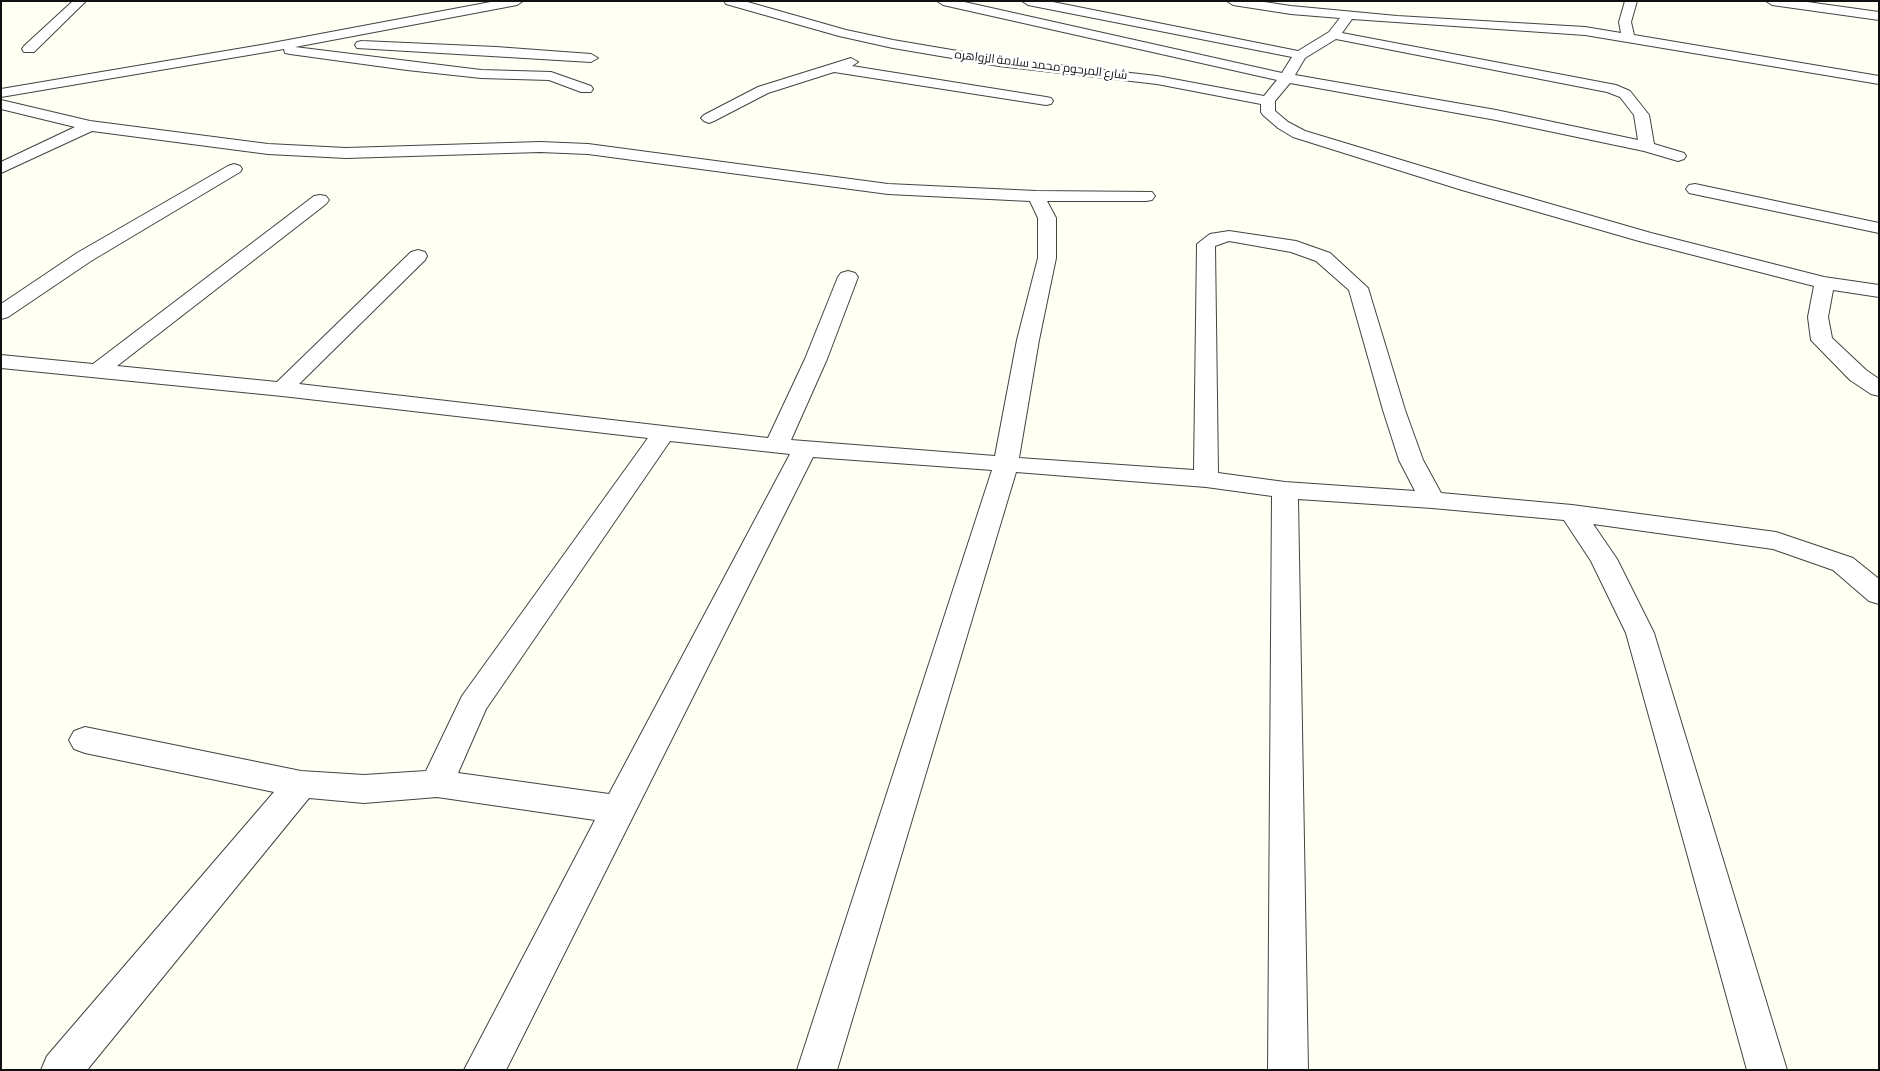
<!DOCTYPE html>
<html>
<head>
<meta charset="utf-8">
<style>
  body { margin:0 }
  #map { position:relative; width:1880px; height:1071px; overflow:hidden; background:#fffff3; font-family:"Crimson Pro",serif }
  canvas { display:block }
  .frame { position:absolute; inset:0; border:2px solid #101010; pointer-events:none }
</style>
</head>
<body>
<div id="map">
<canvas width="1880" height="1071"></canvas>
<div class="frame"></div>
</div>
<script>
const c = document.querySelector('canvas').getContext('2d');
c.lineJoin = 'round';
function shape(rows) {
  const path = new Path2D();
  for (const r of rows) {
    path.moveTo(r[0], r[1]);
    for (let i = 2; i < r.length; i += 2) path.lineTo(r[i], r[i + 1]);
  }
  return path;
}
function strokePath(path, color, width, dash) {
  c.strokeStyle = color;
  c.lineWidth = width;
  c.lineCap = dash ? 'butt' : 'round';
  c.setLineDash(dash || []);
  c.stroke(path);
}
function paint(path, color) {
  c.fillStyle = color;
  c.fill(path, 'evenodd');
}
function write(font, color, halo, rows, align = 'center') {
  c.font = font + ' "Crimson Pro",Cairo,serif';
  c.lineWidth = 5;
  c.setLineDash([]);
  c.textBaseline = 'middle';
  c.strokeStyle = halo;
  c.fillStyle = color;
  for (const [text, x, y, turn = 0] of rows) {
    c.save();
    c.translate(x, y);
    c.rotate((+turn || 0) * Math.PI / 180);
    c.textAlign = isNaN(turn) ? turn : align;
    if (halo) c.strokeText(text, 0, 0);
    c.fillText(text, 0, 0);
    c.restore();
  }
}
const minor = shape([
  [73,1,86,1,34,52,24,52,22,49,24,46,73,1],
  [496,1,523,1,517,5,295,47,481,70,551,72,591,86,593,89,591,92,581,92,549,80,481,78,407,70,290,54,285,53,284,49,1,97,1,89,267,44,496,1],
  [724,1,744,1,846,30,893,40,999,58,1157,76,1264,96,1277,80,943,5,937,1,960,1,1282,73,1292,57,1028,5,1022,1,1048,1,1298,51,1329,32,1340,18,1291,14,1233,5,1227,1,1258,1,1291,6,1397,16,1585,27,1621,33,1619,22,1625,1,1637,1,1631,22,1634,35,1879,76,1879,84,1585,35,1352,19,1342,33,1616,85,1630,91,1649,115,1654,144,1684,153,1686,156,1684,159,1678,161,1644,151,1496,120,1290,83,1275,101,1275,111,1288,122,1305,131,1474,182,1651,233,1824,277,1879,285,1879,297,1833,290,1828,317,1832,338,1866,370,1879,379,1879,396,1871,394,1850,380,1811,340,1808,317,1814,286,1639,241,1462,190,1293,137,1278,128,1263,115,1261,112,1261,104,1157,84,999,66,893,48,839,36,726,4,724,1],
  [1336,39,1607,92,1620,97,1634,115,1638,140,1496,110,1295,75,1305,58,1336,39],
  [1766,1,1800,1,1879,12,1879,20,1772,5,1766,1],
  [362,41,496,47,591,54,598,58,591,62,357,48,355,45,357,42,362,41],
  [851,58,858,62,852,66,1046,97,1051,98,1053,101,1051,104,1046,105,834,72,768,93,714,121,709,123,704,121,701,118,704,115,758,87,851,58],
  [1,100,90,121,268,144,346,148,540,142,588,144,888,184,1036,191,1152,192,1155,196,1152,200,1146,201,1047,201,1056,218,1056,258,1039,340,1019,458,1194,470,1197,244,1210,234,1229,231,1296,241,1330,253,1368,288,1405,410,1423,460,1441,493,1572,505,1776,532,1853,558,1879,579,1879,604,1869,601,1833,570,1773,549,1593,524,1617,559,1654,633,1787,1070,1747,1070,1626,633,1591,561,1564,520,1432,508,1298,499,1308,1070,1268,1070,1272,496,1206,487,1016,472,837,1070,797,1070,992,470,813,457,506,1070,464,1070,595,820,437,797,364,803,309,798,87,1070,41,1070,47,1056,274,792,85,753,74,749,69,740,74,731,85,727,301,771,364,775,426,771,462,696,648,438,282,396,1,368,1,355,93,364,314,196,320,195,326,196,329,200,326,204,117,366,277,382,411,252,418,250,425,252,427,256,425,260,299,384,768,438,805,359,838,277,841,273,848,271,855,273,858,277,827,359,791,440,995,456,1017,340,1038,258,1038,218,1030,201,888,194,588,154,540,152,346,158,268,154,92,131,1,173,1,162,75,127,1,109,1,100],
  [1229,241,1291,252,1316,261,1349,290,1383,410,1399,460,1415,491,1285,482,1218,473,1215,246,1229,241],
  [670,441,790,454,609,794,458,773,486,709,670,441],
  [234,164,240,166,242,169,240,172,91,261,8,317,1,319,1,304,77,253,228,166,234,164],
  [1695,184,1879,223,1879,233,1689,193,1686,189,1689,185,1695,184]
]);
const farStreetnames = [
  ["شارع المرحوم محمد سلامة الزواهره",1041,65,7]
];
strokePath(minor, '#434343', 2);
paint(minor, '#fff');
write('12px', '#101010', '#fff', farStreetnames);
</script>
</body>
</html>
